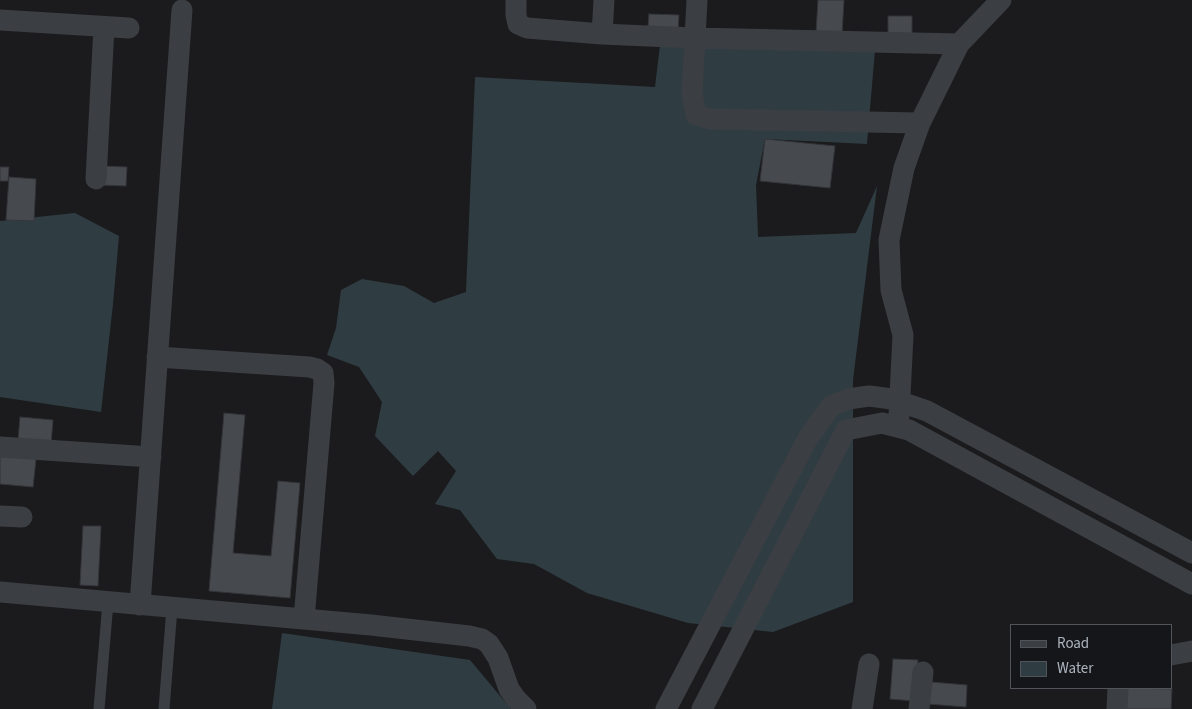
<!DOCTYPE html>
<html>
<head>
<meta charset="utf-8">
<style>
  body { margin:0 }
  #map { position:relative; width:1192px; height:709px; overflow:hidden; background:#1b1b1d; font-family:"Source Sans 3",sans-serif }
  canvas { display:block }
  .legend { position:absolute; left:1010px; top:624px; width:162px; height:65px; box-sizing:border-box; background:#151619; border:1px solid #51555b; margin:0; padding:6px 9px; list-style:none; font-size:15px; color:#acb4be }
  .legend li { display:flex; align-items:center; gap:10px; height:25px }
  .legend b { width:25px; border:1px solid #51555b }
</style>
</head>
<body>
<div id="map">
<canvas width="1192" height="709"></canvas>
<ul class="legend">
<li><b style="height:6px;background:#3b3e43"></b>Road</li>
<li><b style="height:14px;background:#2f3d43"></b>Water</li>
</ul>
</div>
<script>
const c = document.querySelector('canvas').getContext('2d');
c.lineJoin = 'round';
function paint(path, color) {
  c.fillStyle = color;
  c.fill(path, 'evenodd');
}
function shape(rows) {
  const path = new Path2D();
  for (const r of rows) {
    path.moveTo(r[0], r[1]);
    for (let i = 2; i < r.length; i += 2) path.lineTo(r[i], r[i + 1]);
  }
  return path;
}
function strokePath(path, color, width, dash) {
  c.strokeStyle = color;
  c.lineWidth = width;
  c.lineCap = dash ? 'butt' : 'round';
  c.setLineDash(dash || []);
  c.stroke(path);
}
const water = shape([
  [660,45,875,50,867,144,765,139,756,185,758,237,856,233,877,186,853,380,853,602,773,632,688,623,587,593,534,564,497,559,460,510,435,504,456,471,438,451,413,476,375,436,382,402,359,367,327,355,336,328,341,290,362,279,404,286,434,303,466,292,475,77,655,87],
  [75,213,119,236,113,304,101,412,0,397,0,221],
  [282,633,470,660,511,709,272,709]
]);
const building = shape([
  [818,0,844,0,842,35,816,33,818,0],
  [649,14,679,15,678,29,648,27,649,14],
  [888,16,912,16,912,34,888,34,888,16],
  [765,139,835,146,830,188,760,181,765,139],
  [102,166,127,167,126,186,101,185,102,166],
  [0,167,9,167,8,181,0,181,0,167],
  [9,177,36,179,34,221,6,220,9,177],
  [224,413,245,415,233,553,271,556,278,481,300,483,290,598,209,591,224,413],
  [20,417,53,420,51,444,18,441,20,417],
  [0,456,36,459,33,487,0,484,0,456],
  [83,526,101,526,98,586,80,585,83,526],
  [893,659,918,660,915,701,890,699,893,659],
  [930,682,967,685,966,707,928,704,930,682],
  [1124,688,1172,689,1171,709,1123,709,1124,688]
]);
const lane = shape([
  [99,709,108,602],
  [164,709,172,608]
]);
const street = shape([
  [516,0,516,15,518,24,527,28,602,34,694,38,959,44],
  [697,0,692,94,696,115,710,119,920,123],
  [0,20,129,28],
  [602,34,604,0],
  [96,179,104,27],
  [157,357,309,367,317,369,323,373,324,383,304,619],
  [899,416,903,335,891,290,889,240,904,168,920,123,959,44,1001,0],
  [0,447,151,457],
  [0,516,22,517],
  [0,592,371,625,469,636,482,639,489,644,498,658,509,689,516,699,526,709],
  [140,605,182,10],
  [1171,655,1192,651],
  [666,709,808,438,831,406,848,399,869,396,892,399,927,411,1192,553],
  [702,709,846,430,882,423,909,430,1192,584],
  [862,709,869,664],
  [919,709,923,672],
  [1117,709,1118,688]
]);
paint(water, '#2f3d43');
paint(building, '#46494e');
strokePath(building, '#34353a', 1);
strokePath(lane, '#3b3e43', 11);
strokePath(street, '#3b3e43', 21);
</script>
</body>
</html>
